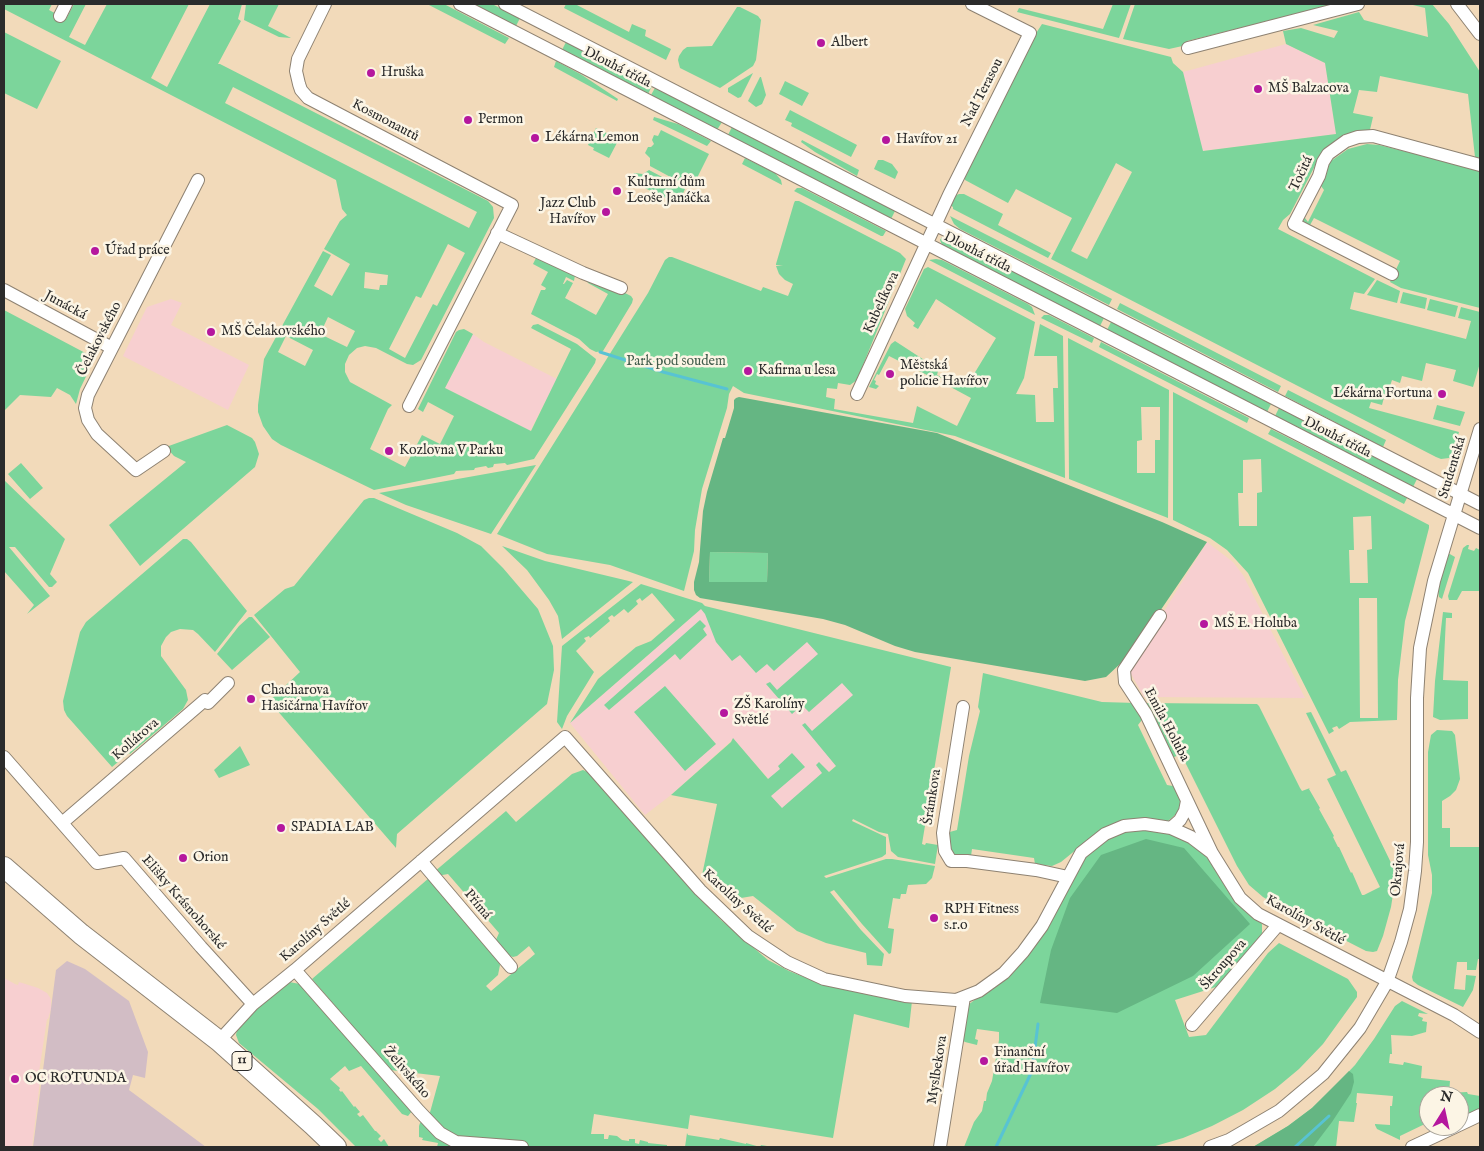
<!DOCTYPE html>
<html>
<head>
<meta charset="utf-8">
<style>
  body { margin:0 }
  #map { position:relative; width:1484px; height:1151px; overflow:hidden; background:#f2daba; font-family:"IM FELL English",serif }
  canvas { display:block }
  .frame { position:absolute; inset:0; border:5px solid #2b2b2b; pointer-events:none }
  .north { position:absolute; left:1419px; top:1086px; width:50px; height:50px; box-sizing:border-box; background:#fcf5e5; border:1px solid #a8a49b; border-radius:50%; rotate:10deg; font-size:14px; font-weight:700; line-height:20px; text-align:center; color:#2b2b2b }
  .north::after { content:''; display:block; margin:auto; width:18px; height:22px; background:#b5179e; clip-path:polygon(50% 0,100% 100%,50% 72%,0 100%) }
</style>
</head>
<body>
<div id="map">
<canvas width="1484" height="1151"></canvas>
<div class="frame"></div>
<div class="north">N</div>
</div>
<script>
const c = document.querySelector('canvas').getContext('2d');
c.lineJoin = 'round';
function paint(path, color) {
  c.fillStyle = color;
  c.fill(path, 'evenodd');
}
function shape(rows) {
  const path = new Path2D();
  for (const r of rows) {
    path.moveTo(r[0], r[1]);
    for (let i = 2; i < r.length; i += 2) path.lineTo(r[i], r[i + 1]);
  }
  return path;
}
function strokePath(path, color, width, dash) {
  c.strokeStyle = color;
  c.lineWidth = width;
  c.lineCap = dash ? 'butt' : 'round';
  c.setLineDash(dash || []);
  c.stroke(path);
}
function write(font, color, halo, rows, align = 'center') {
  c.font = font + ' "IM FELL English",serif';
  c.lineWidth = 5;
  c.setLineDash([]);
  c.textBaseline = 'middle';
  c.strokeStyle = halo;
  c.fillStyle = color;
  for (const [text, x, y, turn = 0] of rows) {
    c.save();
    c.translate(x, y);
    c.rotate((+turn || 0) * Math.PI / 180);
    c.textAlign = isNaN(turn) ? turn : align;
    if (halo) c.strokeText(text, 0, 0);
    c.fillText(text, 0, 0);
    c.restore();
  }
}
const built = shape([
  [1286,44,1325,63,1336,134,1202,151,1183,72],
  [171,299,182,303,171,325,249,365,228,410,123,356,147,307],
  [473,334,484,342,557,379,530,431,445,388],
  [1207,542,1233,562,1243,575,1305,698,1144,697,1130,672,1131,664],
  [701,609,831,648,871,702,842,760,781,813,771,797,769,779,733,739,671,795,645,815,570,723],
  [4,978,15,984,18,985,19,982,38,988,47,993,51,999,51,1009,48,1019,47,1019,39,1072,41,1073,32,1147,4,1147]
]);
const industrial = shape([
  [67,961,85,969,129,1001,148,1052,145,1078,133,1075,129,1090,206,1147,33,1147,56,970]
]);
const green = shape([
  [4,4,52,4,49,10,66,19,74,4,86,4,69,37,85,45,107,4,189,4,151,78,167,87,210,4,242,4,238,19,241,21,218,64,220,64,488,201,493,207,494,218,421,360,413,365,407,364,376,348,365,346,357,348,349,355,345,364,345,372,350,382,392,405,388,409,370,449,405,467,422,435,440,444,454,416,428,402,423,412,418,409,456,332,459,330,464,329,473,334,445,388,531,431,571,349,531,328,533,325,538,324,577,344,596,359,595,363,534,459,507,465,505,463,494,464,493,467,488,468,486,466,475,468,474,470,456,471,454,474,374,490,281,445,272,439,263,426,258,412,258,405,264,359,323,251,331,255,314,286,332,296,350,264,324,249,340,221,347,215,342,209,336,180,4,9],
  [233,87,477,212,469,228,225,103],
  [448,244,465,253,437,306,433,304,405,358,389,349,416,296,421,298],
  [365,272,388,275,387,285,380,285,379,290,364,288],
  [328,317,355,331,347,347,320,334],
  [286,336,313,350,305,366,278,352],
  [246,4,279,4,268,26,291,38,279,37,244,20],
  [427,4,444,4,509,38,505,44],
  [473,4,492,4,520,18,516,26],
  [566,4,575,4,629,32,632,24,646,30,645,36,671,49,666,60,564,8],
  [1113,4,1131,4,1119,38,1017,12,1019,8,1103,29],
  [1135,4,1337,4,1187,41,1187,45,1169,49,1123,39],
  [1409,4,1432,4,1449,24,1480,72,1480,158,1475,157,1468,94,1380,76,1377,92,1359,90,1353,113,1373,117,1369,134,1318,160,1290,214,1283,220,1278,229,1375,279,1364,294,1354,292,1350,309,1466,339,1471,321,1458,318,1461,307,1480,312,1480,363,1473,387,1453,381,1456,370,1426,363,1422,381,1402,376,1400,383,1392,380,1390,386,1387,386,1382,405,1371,402,1369,408,1459,432,1452,455,1449,458,1441,459,1436,457,1051,259,1072,218,1016,189,1008,203,965,180,965,177,1031,41,1042,24,1171,57,1173,63,1183,72,1203,151,1336,134,1325,63,1286,44,1283,31,1301,28,1334,38,1338,31,1313,25,1359,12,1364,20,1428,37,1425,8],
  [1116,163,1132,172,1087,259,1071,251],
  [737,7,740,7,758,16,761,20,756,60,753,66,720,88,680,68,678,60,679,56,683,50,687,47,712,46],
  [4,32,61,61,37,109,4,93],
  [566,42,652,86,648,94,562,50],
  [556,61,582,75,618,99,617,101,554,67],
  [753,73,741,97,738,98,728,92,728,88],
  [760,77,761,77,766,95,762,104,756,107,748,101],
  [785,81,809,93,802,106,779,94],
  [655,88,722,122,717,130,651,95],
  [790,110,857,145,851,157,791,126,792,123,785,120],
  [654,117,678,124,711,141,707,146,653,120],
  [732,127,895,211,891,219,728,135],
  [596,128,619,139,609,158,593,150,594,148,588,145],
  [661,130,709,154,693,186,689,187,650,166,650,158,645,153,648,147,651,147,654,144,652,140,654,135,658,136],
  [802,140,859,170,857,176,815,152,801,142],
  [1367,144,1379,145,1480,170,1480,308,1401,288,1390,282,1400,261,1314,218,1310,225,1306,227,1300,218,1302,214,1308,222,1324,190,1318,182,1331,161,1348,149],
  [745,158,775,173,781,180,782,185,742,164],
  [878,160,883,160,892,164,898,172,895,179,874,169],
  [649,170,685,189,678,204,630,181,634,173,643,174],
  [797,188,802,188,886,231,883,236,881,236,794,191],
  [959,194,964,194,1003,214,998,225,1051,253,1048,258,953,209,953,207,950,205,954,196],
  [795,201,799,201,900,253,906,259,857,380,850,385,838,383,837,389,827,388,826,397,835,399,834,409,913,423,917,406,957,426,971,398,945,384,946,380,937,376,935,379,889,356,879,375,877,374,874,380,876,381,875,384,879,386,876,389,869,387,891,344,895,341,935,367,938,371,937,375,947,380,951,377,966,387,996,338,936,299,918,329,913,326,915,323,907,316,905,309,924,269,928,267,1035,322,1024,378,1016,394,1035,395,1036,422,1054,422,1053,388,1058,388,1057,356,1034,356,1040,324,1063,336,1065,478,955,436,744,393,733,386,729,394,727,408,702,489,695,530,694,551,684,591,610,565,547,554,497,534,648,293,665,260,669,257,672,257,761,291,763,287,788,296,793,284,785,280,779,274,776,266,783,265,776,265,776,264,794,203],
  [950,216,1112,299,1109,305,960,229,954,224],
  [942,237,946,237,1104,318,1100,326,942,245,940,240],
  [537,256,575,275,574,281,566,277,563,284,564,284,567,280,573,283,565,298,596,315,608,294,588,283,586,279,619,290,631,296,633,299,632,303,603,351,596,352,590,349,579,339,531,314,541,290,545,290,546,288,541,285,548,272,533,264],
  [936,259,942,260,1028,304,1032,307,1035,315,929,260],
  [1377,280,1400,291,1397,303,1367,295],
  [1403,292,1427,298,1425,309,1400,303],
  [1430,299,1458,306,1455,317,1427,310],
  [1120,303,1281,386,1278,392,1117,309],
  [4,310,91,356,93,362,80,389,76,404,70,395,57,388,51,397,20,395,4,411],
  [1044,315,1049,315,1094,338,1092,343,1041,318],
  [1111,322,1271,404,1267,412,1107,330],
  [1068,338,1169,390,1168,518,1069,479],
  [1141,407,1160,407,1160,440,1155,440,1155,473,1137,473,1137,441,1142,440],
  [1101,342,1249,418,1247,423,1099,347],
  [1288,390,1386,440,1383,447,1285,396],
  [1173,392,1429,525,1429,528,1405,621,1398,680,1397,720,1350,722,1339,729,1337,726,1332,728,1334,731,1329,734,1248,573,1227,550,1210,538,1173,520],
  [1261,459,1262,492,1257,493,1257,526,1239,526,1238,493,1243,493,1243,460],
  [1371,516,1372,549,1367,550,1368,583,1350,583,1349,550,1354,550,1353,517],
  [1359,598,1377,598,1378,718,1360,718],
  [1437,405,1465,412,1460,426,1433,419],
  [1279,408,1417,479,1413,487,1275,416],
  [227,425,252,438,255,442,259,454,255,467,140,566,109,525,186,462,174,456,166,447],
  [1271,429,1407,498,1404,504,1268,434],
  [21,463,43,488,30,499,8,474],
  [536,465,491,534,406,505,379,493],
  [4,480,65,539,50,574,57,582,52,587,49,587,15,547,9,547,50,596,27,614,34,605,4,571],
  [369,498,374,498,457,533,481,546,503,568,538,609,553,646,554,670,547,704,397,834,396,848,269,701,300,672,254,615,285,589,294,586,364,500],
  [183,539,187,539,191,542,247,611,215,652,198,634,193,630,180,629,171,632,166,637,161,646,161,656,186,690,188,700,183,709,130,754,129,753,112,767,67,716,64,710,63,701,80,632,86,622],
  [1467,545,1469,545,1468,549,1474,551,1476,548,1480,550,1480,591,1462,591,1457,600,1449,600,1448,596,1463,548],
  [502,546,545,561,633,582,562,639,558,616,549,600,527,570],
  [710,552,768,553,767,582,709,582],
  [1448,553,1455,557,1442,599,1439,597,1438,591],
  [641,584,702,603,705,606,951,667,922,844,925,845,926,843,938,845,935,864,898,857,891,851,888,834,879,832,853,819,852,821,886,837,886,854,882,857,824,876,826,878,886,859,892,859,935,866,932,878,926,884,908,885,906,894,901,894,900,899,893,898,888,928,894,929,891,953,889,954,862,924,834,890,830,892,861,930,884,954,882,966,867,965,866,953,826,943,797,931,753,896,741,898,729,887,715,890,702,875,717,804,671,795,731,742,733,738,768,779,780,769,778,766,792,753,805,767,771,796,782,808,822,773,816,765,819,762,829,772,836,766,802,725,805,723,812,731,853,695,842,683,809,712,802,705,792,714,766,684,770,682,777,690,818,654,807,642,774,671,767,664,756,673,740,655,732,661,716,642,705,614,701,609,570,723,598,679,636,647,651,641,675,620,652,593,642,601,640,598,637,600,636,601,638,604,628,613,624,609,614,617,612,615,609,617,608,618,610,621,590,638,589,636,584,638,586,641,576,651,594,672,567,716,562,729,557,722,562,646],
  [1443,612,1452,613,1452,618,1446,618,1443,680,1468,681,1468,719,1440,720,1433,717,1435,681],
  [249,617,252,617,270,637,232,670,217,654,239,626],
  [700,620,706,626,703,629,707,635,680,660,675,654,609,710,604,705],
  [983,673,1102,702,1136,703,1145,716,1138,725,1167,785,1179,787,1183,795,1181,810,1168,821,1088,840,1061,862,1052,866,1035,864,1034,858,972,849,971,856,958,856,954,854,951,851,946,833,957,830,969,756,980,711,978,707],
  [665,686,716,744,685,771,634,712],
  [1145,703,1257,704,1259,706,1300,788,1302,791,1310,788,1309,789,1320,808,1319,809,1334,836,1333,837,1338,847,1339,847,1351,873,1352,872,1362,895,1364,895,1380,887,1327,779,1336,775,1306,713,1311,712,1341,772,1346,770,1394,869,1396,875,1391,907,1383,936,1377,951,1373,952,1366,951,1280,907,1263,897,1249,885,1237,866,1181,754,1172,758],
  [1437,730,1452,731,1455,735,1460,779,1456,790,1450,796,1442,801,1442,828,1450,828,1450,847,1480,847,1480,959,1478,959,1476,970,1467,970,1467,962,1457,962,1454,989,1465,990,1466,975,1476,976,1473,990,1463,1007,1418,985,1413,981,1412,977,1432,893,1432,875,1428,855,1428,752,1431,735],
  [240,746,250,765,219,778,214,770],
  [583,770,594,775,721,920,768,960,789,971,809,979,853,991,912,1001,909,1028,854,1014,833,1138,690,1115,688,1129,594,1114,591,1134,604,1134,604,1139,608,1139,609,1135,617,1136,622,1140,629,1141,629,1139,635,1139,635,1143,639,1144,640,1140,648,1142,648,1143,667,1145,667,1147,437,1147,438,1143,422,1140,423,1138,419,1137,419,1126,420,1123,429,1116,440,1076,390,1070,312,979,429,878,499,959,500,965,498,975,486,986,491,991,535,954,529,946,517,956,513,957,505,954,495,942,499,933,448,874,437,876,434,872,506,811,516,822,572,774],
  [1143,829,1179,836,1202,852,1209,860,1225,886,1237,902,1262,924,1262,933,1260,938,1222,985,1175,1000,1189,1037,1206,1035,1268,953,1279,943,1348,979,1357,992,1357,997,1323,1044,1299,1069,1275,1089,1243,1110,1212,1126,1183,1138,1152,1147,964,1147,974,1122,982,1111,984,1101,986,1101,987,1093,992,1081,999,1040,999,1032,977,1029,975,1039,978,1040,977,1045,965,1042,959,1038,968,1005,1002,979,1086,856,1102,842,1121,832],
  [289,982,300,984,412,1111,408,1116,402,1114,361,1066,349,1071,345,1066,331,1078,330,1079,340,1088,339,1090,341,1092,342,1091,354,1107,355,1106,360,1112,357,1114,360,1117,363,1115,375,1131,376,1131,381,1136,378,1139,381,1142,384,1139,389,1147,356,1147,318,1109,239,1043,236,1035,238,1025],
  [1402,1001,1428,1014,1419,1013,1418,1016,1423,1018,1422,1021,1427,1022,1426,1032,1412,1036,1391,1035,1392,1054,1390,1054,1389,1063,1403,1065,1404,1062,1422,1066,1421,1078,1450,1081,1449,1093,1467,1092,1468,1094,1480,1096,1480,1109,1467,1115,1459,1107,1459,1096,1429,1096,1429,1122,1400,1136,1400,1140,1377,1129,1375,1125,1375,1124,1390,1125,1390,1106,1392,1106,1393,1096,1357,1093,1356,1103,1357,1103,1354,1122,1339,1121,1336,1147,1253,1147,1288,1126,1312,1108,1336,1085,1355,1065,1374,1039,1395,1006],
  [687,1133,688,1135,719,1140,720,1138,746,1144,746,1143,760,1147,761,1145,773,1147,685,1147]
]);
const forest = shape([
  [739,397,937,433,1162,522,1207,542,1126,661,1120,664,1106,677,1085,681,915,652,895,646,845,625,823,619,700,598,696,595,694,590,694,582,699,562,703,511,707,492,723,438,725,438,734,408,734,400,736,398],
  [710,552,768,553,767,582,709,582],
  [1146,839,1184,848,1250,924,1193,976,1117,1013,1040,1003,1051,950,1070,898,1101,855],
  [1349,1071,1353,1074,1354,1082,1351,1093,1332,1122,1313,1147,1253,1147,1288,1126,1312,1108]
]);
const stream = shape([
  [600,352,663,372,727,389],
  [996,1147,1032,1071,1038,1024],
  [1295,1147,1329,1116]
]);
const minor = shape([
  [325,4,298,59,296,71,299,84,301,90,308,98,512,205,409,406],
  [460,4,1480,528],
  [505,4,1480,504],
  [1457,4,1480,34],
  [60,16,66,4],
  [1188,48,1358,4],
  [497,233,583,273,621,288],
  [1392,274,1294,224,1319,176,1323,162,1328,154,1346,141,1358,137,1373,136,1480,165],
  [4,290,112,348],
  [857,394,949,195,1030,33,972,4],
  [164,451,136,470,97,434,88,420,85,408,88,395,198,180],
  [1160,616,1124,670,1125,682,1146,714,1212,853],
  [963,707,943,833,945,851,951,861,967,861,1036,870,1068,877],
  [4,757,97,863,124,858,201,947,253,1004],
  [62,823,205,700,208,703,228,683],
  [1171,828,1180,820,1185,811,1187,801],
  [421,861,511,967],
  [295,970,419,1111,440,1133,456,1142,522,1147],
  [1192,1025,1278,925],
  [219,1041,253,1004,295,970,565,737,700,890,748,936,787,962,824,979,905,996,956,1000,979,991,1004,973,1023,952,1042,926,1081,853,1105,834,1124,826,1145,824,1171,828,1191,837,1212,853,1240,898,1258,914,1454,1015,1480,1032],
  [1459,1125,1480,1115],
  [940,1147,964,997],
  [1210,1147,1229,1140,1279,1111,1323,1074,1360,1028,1387,982,1401,942,1410,909,1415,871,1417,842,1417,698,1420,648,1434,581,1480,429],
  [1412,1147,1457,1126]
]);
const primary = shape([
  [4,867,81,934,219,1041,313,1125,336,1147]
]);
const markers = [
  [821,43,5,"#b5179e"],
  [371,73,5,"#b5179e"],
  [1258,89,5,"#b5179e"],
  [468,120,5,"#b5179e"],
  [535,138,5,"#b5179e"],
  [886,140,5,"#b5179e"],
  [617,191,5,"#b5179e"],
  [606,212,5,"#b5179e"],
  [95,251,5,"#b5179e"],
  [211,332,5,"#b5179e"],
  [748,371,5,"#b5179e"],
  [890,374,5,"#b5179e"],
  [1442,394,5,"#b5179e"],
  [389,451,5,"#b5179e"],
  [1204,624,5,"#b5179e"],
  [251,699,5,"#b5179e"],
  [724,713,5,"#b5179e"],
  [281,828,5,"#b5179e"],
  [183,858,5,"#b5179e"],
  [934,918,5,"#b5179e"],
  [984,1061,5,"#b5179e"],
  [15,1079,5,"#b5179e"]
];
const shields = [
  [242,1061,20]
];
const shieldNames = [
  ["11",242,1061]
];
const poiNames = [
  ["Albert",831,43],
  ["Hruška",381,73],
  ["MŠ Balzacova",1268,89],
  ["Permon",478,120],
  ["Lékárna Lemon",545,138],
  ["Havířov 21",896,140],
  ["Kulturní dům",627,183],
  ["Leoše Janáčka",627,199],
  ["Jazz Club",596,204,"right"],
  ["Havířov",596,220,"right"],
  ["Úřad práce",105,251],
  ["MŠ Čelakovského",221,332],
  ["Městská",900,366],
  ["policie Havířov",900,382],
  ["Kafirna u lesa",758,371],
  ["Lékárna Fortuna",1432,394,"right"],
  ["Kozlovna V Parku",399,451],
  ["MŠ E. Holuba",1214,624],
  ["Chacharova",261,691],
  ["Hasičárna Havířov",261,707],
  ["ZŠ Karolíny",734,705],
  ["Světlé",734,721],
  ["SPADIA LAB",291,828],
  ["Orion",193,858],
  ["RPH Fitness",944,910],
  ["s.r.o",944,926],
  ["Finanční",994,1053],
  ["úřad Havířov",994,1069],
  ["OC ROTUNDA",25,1079]
];
const streetNames = [
  ["Dlouhá třída",617,68,27],
  ["Nad Terasou",983,93,-63],
  ["Kosmonautů",385,121,28],
  ["Točitá",1302,174,-65],
  ["Dlouhá třída",977,253,27],
  ["Kubelíkova",882,303,-65],
  ["Junácká",65,306,28],
  ["Čelakovského",100,339,-63],
  ["Dlouhá třída",1337,438,27],
  ["Studentská",1453,468,-73],
  ["Emila Holuba",1166,725,62],
  ["Kollárova",136,740,-41],
  ["Šrámkova",933,797,-81],
  ["Okrajová",1399,870,-85],
  ["Karolíny Světlé",737,902,42],
  ["Elišky Krásnohorské",183,903,49],
  ["Přímá",477,905,50],
  ["Karolíny Světlé",1305,921,29],
  ["Karolíny Světlé",316,931,-41],
  ["Škroupova",1224,965,-49],
  ["Myslbekova",938,1070,-81],
  ["Želivského",406,1073,49]
];
const parkNames = [
  ["Park pod soudem",676,362]
];
paint(built, '#f7cfd0');
paint(industrial, '#d2bdc5');
paint(green, '#7cd59b');
paint(forest, '#65b683');
strokePath(stream, '#58c3d3', 3);
strokePath(minor, '#8e8272', 14);
strokePath(primary, '#8e8272', 22);
strokePath(minor, '#fff', 12);
strokePath(primary, '#fff', 20);
for (const [x, y, r, color] of markers) {
  const dot = new Path2D();
  dot.arc(x, y, r, 0, 2 * Math.PI);
  c.fillStyle = color;
  c.fill(dot);
  strokePath(dot, '#fcf5e5', 2);
}
for (const [x, y, w] of shields) {
  const box = new Path2D();
  box.roundRect(x - w / 2, y - 9.5, w, 19, 4);
  c.fillStyle = '#fcf5e5';
  c.fill(box);
  strokePath(box, '#2b2b2b', 1);
}
write('bold 12px', '#2b2b2b', null, shieldNames);
write('14px', '#2b2b2b', '#fcf5e5', poiNames, 'left');
write('14px', '#2b2b2b', '#fcf5e5', streetNames);
write('14px', '#435e4d', '#fcf5e5', parkNames);
</script>
</body>
</html>
